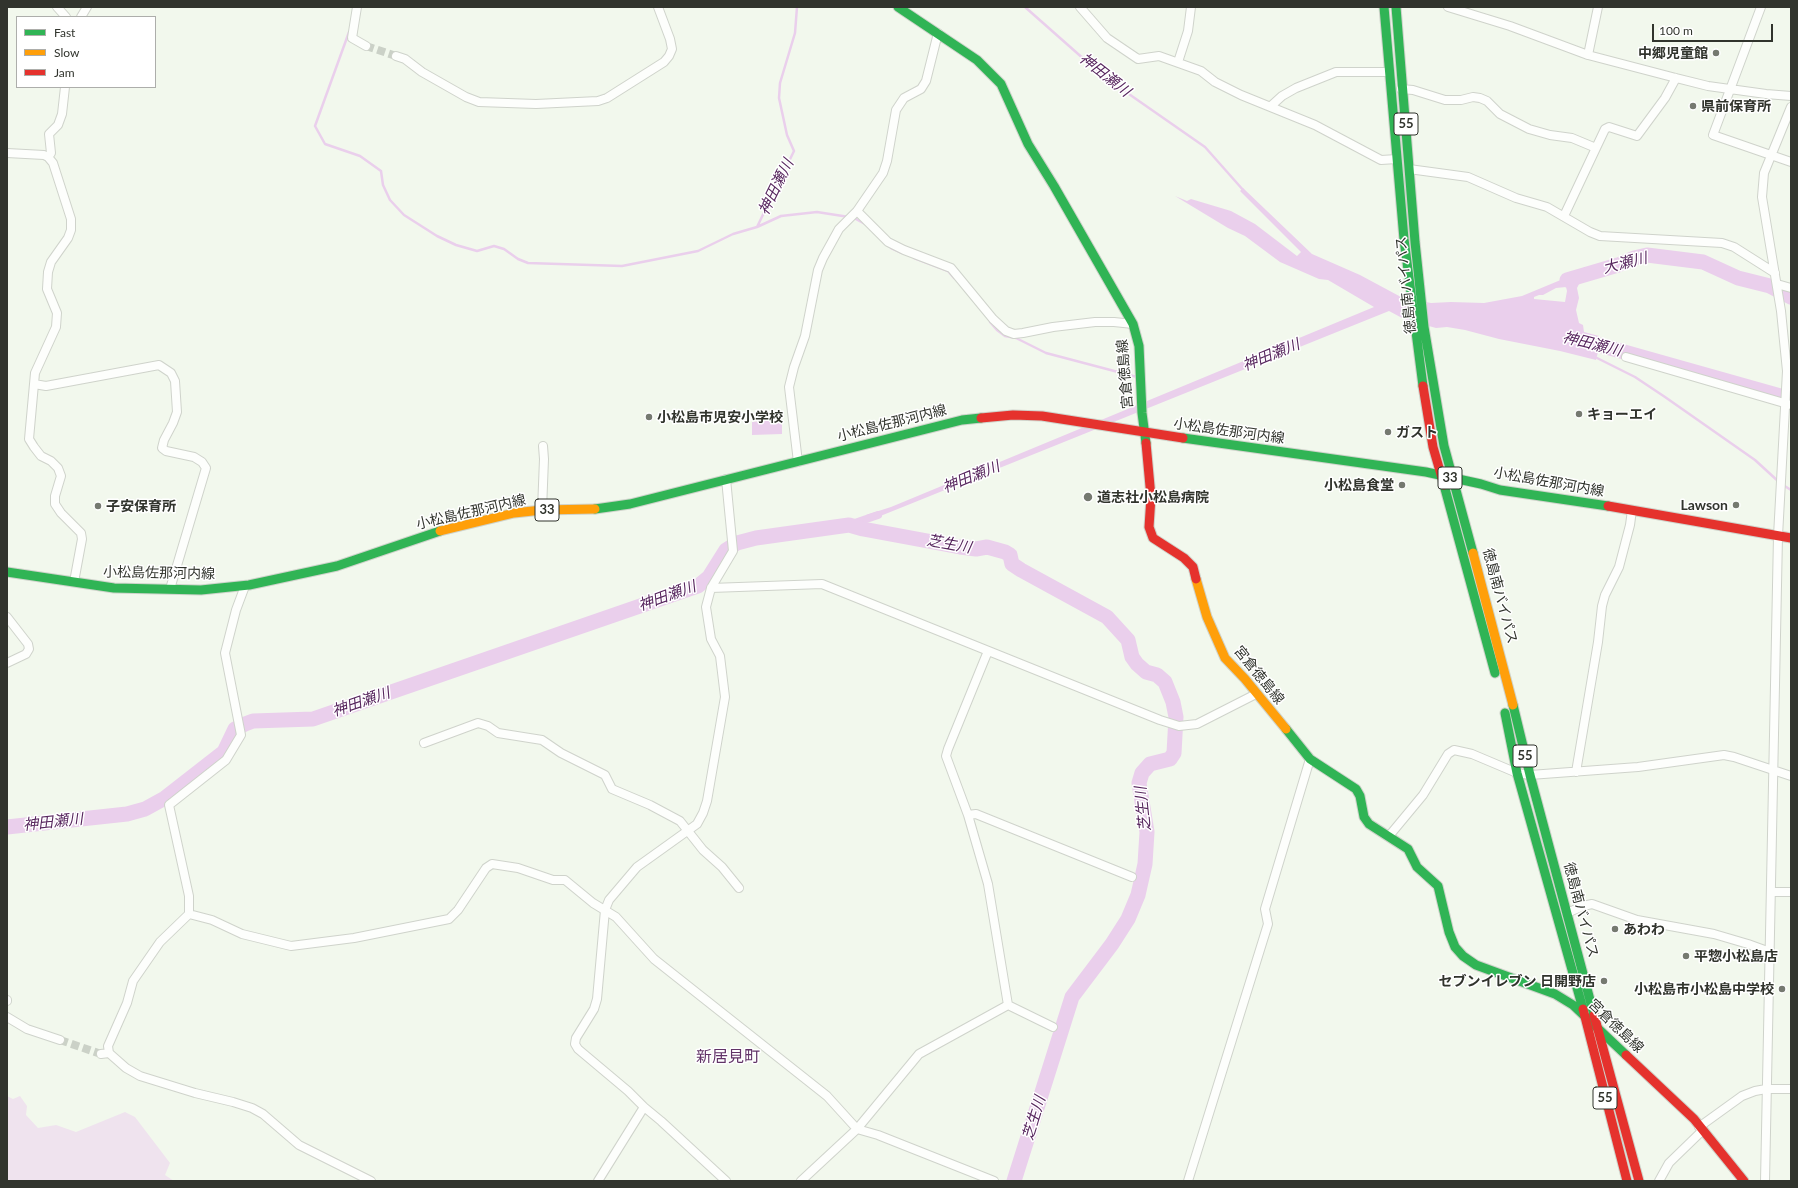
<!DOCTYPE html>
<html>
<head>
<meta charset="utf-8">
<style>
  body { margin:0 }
  #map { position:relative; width:1798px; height:1188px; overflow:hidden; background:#f2f8ed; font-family:Lato,sans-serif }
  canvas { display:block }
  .frame { position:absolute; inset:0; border:8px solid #31342d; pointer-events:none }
  .legend { position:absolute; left:16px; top:16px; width:140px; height:72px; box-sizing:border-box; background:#fff; border:1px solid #adaeab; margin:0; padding:5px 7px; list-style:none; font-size:12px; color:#31342d }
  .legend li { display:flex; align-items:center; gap:8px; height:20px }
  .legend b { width:20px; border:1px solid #adaeab }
  .scale { position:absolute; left:1652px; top:24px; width:121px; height:18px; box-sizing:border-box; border:2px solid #31342d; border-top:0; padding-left:5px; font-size:12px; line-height:14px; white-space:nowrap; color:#31342d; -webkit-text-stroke:3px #fff; paint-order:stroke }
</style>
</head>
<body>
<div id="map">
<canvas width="1798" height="1188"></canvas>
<div class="frame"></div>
<ul class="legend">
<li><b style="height:5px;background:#30b455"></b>Fast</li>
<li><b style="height:5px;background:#ff9f0a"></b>Slow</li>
<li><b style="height:5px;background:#e5322d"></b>Jam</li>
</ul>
<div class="scale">100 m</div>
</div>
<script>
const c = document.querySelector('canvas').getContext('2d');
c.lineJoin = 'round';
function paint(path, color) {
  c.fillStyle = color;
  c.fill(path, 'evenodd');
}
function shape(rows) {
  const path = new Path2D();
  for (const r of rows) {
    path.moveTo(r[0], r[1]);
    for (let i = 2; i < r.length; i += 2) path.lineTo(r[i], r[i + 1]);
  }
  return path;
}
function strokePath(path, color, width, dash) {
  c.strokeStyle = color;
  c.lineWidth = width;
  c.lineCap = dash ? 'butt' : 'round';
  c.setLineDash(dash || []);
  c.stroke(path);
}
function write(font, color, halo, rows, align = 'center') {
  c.font = font + ' Lato,"Noto Sans JP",sans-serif';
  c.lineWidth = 3;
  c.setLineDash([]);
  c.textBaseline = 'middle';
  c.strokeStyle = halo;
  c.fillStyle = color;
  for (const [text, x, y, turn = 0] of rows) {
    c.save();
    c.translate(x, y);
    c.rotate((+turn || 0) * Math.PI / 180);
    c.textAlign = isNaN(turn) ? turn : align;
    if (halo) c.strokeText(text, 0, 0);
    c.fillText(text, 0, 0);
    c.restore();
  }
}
const green = shape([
  [7,1096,13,1099,20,1096,27,1106,26,1115,38,1128,56,1125,76,1132,125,1112,135,1117,170,1163,165,1175,174,1181,7,1181]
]);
const water = shape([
  [1243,188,1312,254,1360,275,1401,297,1431,303,1451,302,1484,303,1522,296,1563,279,1568,275,1585,267,1587,274,1583,276,1577,288,1579,298,1576,310,1579,323,1583,325,1584,332,1599,336,1595,347,1598,352,1596,360,1560,351,1499,339,1465,330,1447,327,1436,328,1404,319,1389,311,868,521,866,515,891,507,1374,307,1328,280,1319,279,1280,262,1245,236,1228,228,1175,196,1187,201,1191,199,1231,211,1255,224,1297,256,1301,252,1240,191],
  [1566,287,1567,291,1565,302,1534,299,1534,297,1539,295,1543,295,1556,288],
  [782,419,782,434,752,435,752,422]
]);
const stream = shape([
  [1025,7,1103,76,1205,147,1244,191],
  [349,32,315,126,325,144,360,156,381,171,383,185,390,200,404,215,437,236,456,245,477,251,494,246,504,249,518,259,528,263,622,266,698,251,733,234,757,227,781,216,817,212,849,217],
  [854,218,865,224],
  [757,227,794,151,787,135,779,98,780,83,795,33,797,7],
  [891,248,902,253],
  [914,258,948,271,954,278],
  [990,322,997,330,1005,336,1016,338,1046,353,1137,377],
  [1593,356,1635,377,1665,397,1755,460,1779,482],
  [1783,485,1791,490]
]);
const canal = shape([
  [849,525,878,515]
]);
const river = shape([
  [1567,280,1618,265,1634,258,1647,255,1703,262,1738,278,1770,286,1791,297],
  [1578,339,1791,399],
  [7,827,127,814,145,809,165,798,224,752,235,729,245,724,253,721,313,719,698,586,709,577,726,550,737,543,756,538,849,525,863,529,960,547,976,549,987,547,1005,552,1010,555,1012,564,1021,570,1107,617,1128,640,1132,657,1137,664,1146,672,1157,675,1165,682,1173,702,1176,717,1174,753,1170,759,1150,764,1142,773,1139,783,1147,832,1145,864,1138,895,1128,919,1112,944,1072,997,1014,1181]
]);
const streetTunnel = shape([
  [366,46,396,56],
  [60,1040,101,1054]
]);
const street = shape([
  [57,7,66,17],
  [357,7,352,38,366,46],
  [1080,7,1107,38,1138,59,1159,56,1201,71,1215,82,1241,95,1315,125,1381,160,1397,159],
  [1448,7,1510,26,1588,55,1676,78,1708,86,1766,94,1791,96],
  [1761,7,1713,135,1791,162],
  [81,17,87,7],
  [1588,55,1598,7],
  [396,56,405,59,422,72,466,97,479,102,536,104,598,101,607,98,664,62,669,56,672,49,670,39,658,7],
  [1178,62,1188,31,1191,7],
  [1401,89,1413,90,1445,100,1461,100,1473,97,1480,98,1487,101,1500,114,1529,129,1550,135,1572,138,1596,148,1564,216],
  [1271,106,1282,96,1296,88,1336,72,1389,72],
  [1596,148,1605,129,1609,127,1637,136,1665,98,1676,78],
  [7,153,44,155,48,157,53,163,71,219,71,230,68,238,51,262,48,272,47,289,57,313,56,327,35,373,29,439,34,447,41,456,51,461,58,468,61,476,55,496,55,504,61,513,81,533,82,539,74,582],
  [48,157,51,153,49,134,58,125,62,114,65,87],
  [1409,169,1468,177,1516,198,1547,207,1590,232,1600,236,1722,243,1734,247,1775,273],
  [857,211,888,242,904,250,951,268,993,319,1006,331,1014,334,1023,333,1053,327,1095,322,1114,322,1133,324],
  [1777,284,1791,288],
  [1626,357,1791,405],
  [34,384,46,386,159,365,171,373,175,381,177,412,173,423,164,440,162,448,166,451,194,457,202,462,206,468,170,589],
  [798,462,789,387,794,367,805,336,818,270,823,258,839,229,857,211,883,173,887,161,896,110,904,98,921,89,926,81,938,33],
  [726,479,733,551,711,588,706,607,711,639,720,656,725,697,707,801,703,813,697,824,637,867,609,900,605,910,597,999,594,1009,576,1038,575,1044,578,1049,628,1091,644,1107,661,1121,726,1181],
  [542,510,544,459,543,446],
  [711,588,822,584,1160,720,1179,726,1197,724,1256,694],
  [7,617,28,644,29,649,26,654,7,663],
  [988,651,948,749,946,756,968,815,988,884,1008,1005],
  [424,743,478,723,488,726,498,733,542,740,561,753,605,775,612,789,650,805,680,821,703,850,722,867,739,888],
  [1576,772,1598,642,1602,606,1605,595,1619,567,1630,525,1632,510],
  [968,815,976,814,1132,877],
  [1389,836,1423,795,1448,754,1454,750,1472,754,1517,773,1530,775,1638,767,1724,755,1734,757,1791,776],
  [1771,892,1791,892],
  [1567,913,1583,906,1592,904,1637,920,1714,934,1748,944,1770,952],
  [189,914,212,920,242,934,291,946,354,938,449,919,458,910,486,868,492,864,518,868,553,880,565,880,593,903,616,917,654,959,827,1096,857,1129,878,1135,994,1181],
  [7,1000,7,1001],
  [1008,1005,1053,1027],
  [7,1017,27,1029,60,1040],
  [109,1053,108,1046,127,1003,133,981,160,942,189,914,189,896,169,805,226,760,241,735,225,653,236,610,245,586],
  [101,1054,109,1053,126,1068,140,1076,195,1093,233,1102,252,1108,263,1114,299,1145,371,1181],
  [1699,1127,1742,1096,1755,1091,1766,1089,1791,1089],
  [598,1181,644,1107],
  [801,1181,857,1129,919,1054,1008,1005],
  [1188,1181,1268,924,1265,909,1310,759],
  [1659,1181,1669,1163,1702,1131],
  [1765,1181,1778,536,1787,371,1781,311,1762,197,1764,173,1791,107]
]);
const fast = shape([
  [898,7,977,60,1001,84,1028,144,1054,186,1133,324,1139,346,1142,413,1146,443],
  [1384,7,1404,239,1423,386],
  [1396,7,1415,242,1424,327,1444,446,1473,553],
  [1183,438,1426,472,1481,484,1500,490,1608,506],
  [1444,485,1495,673],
  [595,509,630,504,962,420,981,418],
  [7,572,114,588,201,590,249,585,337,566,440,531],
  [1513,705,1530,775,1594,1015],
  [1505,713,1517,773,1583,1009],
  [1286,729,1310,759,1356,789,1360,796,1364,817,1369,824,1408,849,1417,867,1438,886,1449,932,1455,947,1463,956,1476,965,1555,994,1573,1005,1626,1055]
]);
const slow = shape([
  [440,531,514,513,542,510,595,509],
  [1473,553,1513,705],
  [1196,579,1207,617,1225,658,1245,679,1286,729]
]);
const jam = shape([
  [1423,386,1433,447,1444,485],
  [981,418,1013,415,1042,416,1183,438],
  [1146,443,1151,497,1149,527,1153,538,1184,558,1193,567,1196,579],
  [1608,506,1791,538],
  [1583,1009,1627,1181],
  [1594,1015,1639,1181],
  [1626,1055,1694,1119,1744,1181]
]);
const markers = [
  [1716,53,4,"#757970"],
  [1693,106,4,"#757970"],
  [1579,414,4,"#757970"],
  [649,417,4,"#757970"],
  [1388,432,4,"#757970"],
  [1402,485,4,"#757970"],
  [1088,497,5,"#757970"],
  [1736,505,4,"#757970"],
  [98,506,4,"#757970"],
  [1615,929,4,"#757970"],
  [1686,956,4,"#757970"],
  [1604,981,4,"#757970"],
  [1782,989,4,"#757970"]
];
const shields = [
  [1406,124,24],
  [1450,478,24],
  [547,510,24],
  [1525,756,24],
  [1605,1098,24]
];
const shieldNames = [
  ["55",1406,124],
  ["33",1450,478],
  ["33",547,510],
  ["55",1525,756],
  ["55",1605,1098]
];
const poiNames = [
  ["中郷児童館",1708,53,"right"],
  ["県前保育所",1701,106],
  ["キョーエイ",1587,414],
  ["小松島市児安小学校",657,417],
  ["ガスト",1396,432],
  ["小松島食堂",1394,485,"right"],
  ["道志社小松島病院",1097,497],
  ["Lawson",1728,505,"right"],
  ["子安保育所",106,506],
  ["あわわ",1623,929],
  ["平惣小松島店",1694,956],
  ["セブンイレブン 日開野店",1596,981,"right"],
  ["小松島市小松島中学校",1774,989,"right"]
];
const streetNames = [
  ["徳島南バイパス",1406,285,-96],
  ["宮倉徳島線",1125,374,-95],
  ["小松島佐那河内線",892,423,-14],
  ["小松島佐那河内線",1229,431,8],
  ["小松島佐那河内線",1549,482,10],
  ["小松島佐那河内線",471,512,-13],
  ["小松島佐那河内線",159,573,1],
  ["徳島南バイパス",1500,596,75],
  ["宮倉徳島線",1259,675,51],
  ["徳島南バイパス",1581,910,75],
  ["宮倉徳島線",1616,1026,44]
];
const waterNames = [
  ["神田瀬川",1105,75,38],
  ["神田瀬川",776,187,-64],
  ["大瀬川",1625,263,-14],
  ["神田瀬川",1592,344,14],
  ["神田瀬川",1271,355,-22],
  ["神田瀬川",971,477,-22],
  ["芝生川",949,544,10],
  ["神田瀬川",667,596,-20],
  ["神田瀬川",361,702,-19],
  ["芝生川",1143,809,-96],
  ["神田瀬川",53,822,-6],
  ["芝生川",1034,1118,-73]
];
const quarterNames = [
  ["新居見町",728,1057]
];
paint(green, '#efe3ee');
paint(water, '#eacfec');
strokePath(stream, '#eacfec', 2.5);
strokePath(canal, '#eacfec', 8);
strokePath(river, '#eacfec', 15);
strokePath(streetTunnel, '#cbd1c7', 8, [8, 4]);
strokePath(street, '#cfd3cb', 10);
strokePath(fast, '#cfd3cb', 11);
strokePath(slow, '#cfd3cb', 11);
strokePath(jam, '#cfd3cb', 11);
strokePath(street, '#fdfefc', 8);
strokePath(fast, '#30b455', 9);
strokePath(slow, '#ff9f0a', 9);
strokePath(jam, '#e5322d', 9);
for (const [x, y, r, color] of markers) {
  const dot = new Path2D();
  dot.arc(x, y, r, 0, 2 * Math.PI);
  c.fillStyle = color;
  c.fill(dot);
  strokePath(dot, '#fff', 1.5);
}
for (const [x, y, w] of shields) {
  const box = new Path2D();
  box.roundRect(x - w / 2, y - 11, w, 22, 3);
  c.fillStyle = '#fff';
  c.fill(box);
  strokePath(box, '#31342d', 1);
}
write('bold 13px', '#31342d', null, shieldNames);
write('bold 14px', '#31342d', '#fff', poiNames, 'left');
write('14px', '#31342d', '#fff', streetNames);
write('italic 15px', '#57265e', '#fff', waterNames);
write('16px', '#613367', '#fff', quarterNames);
</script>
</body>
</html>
